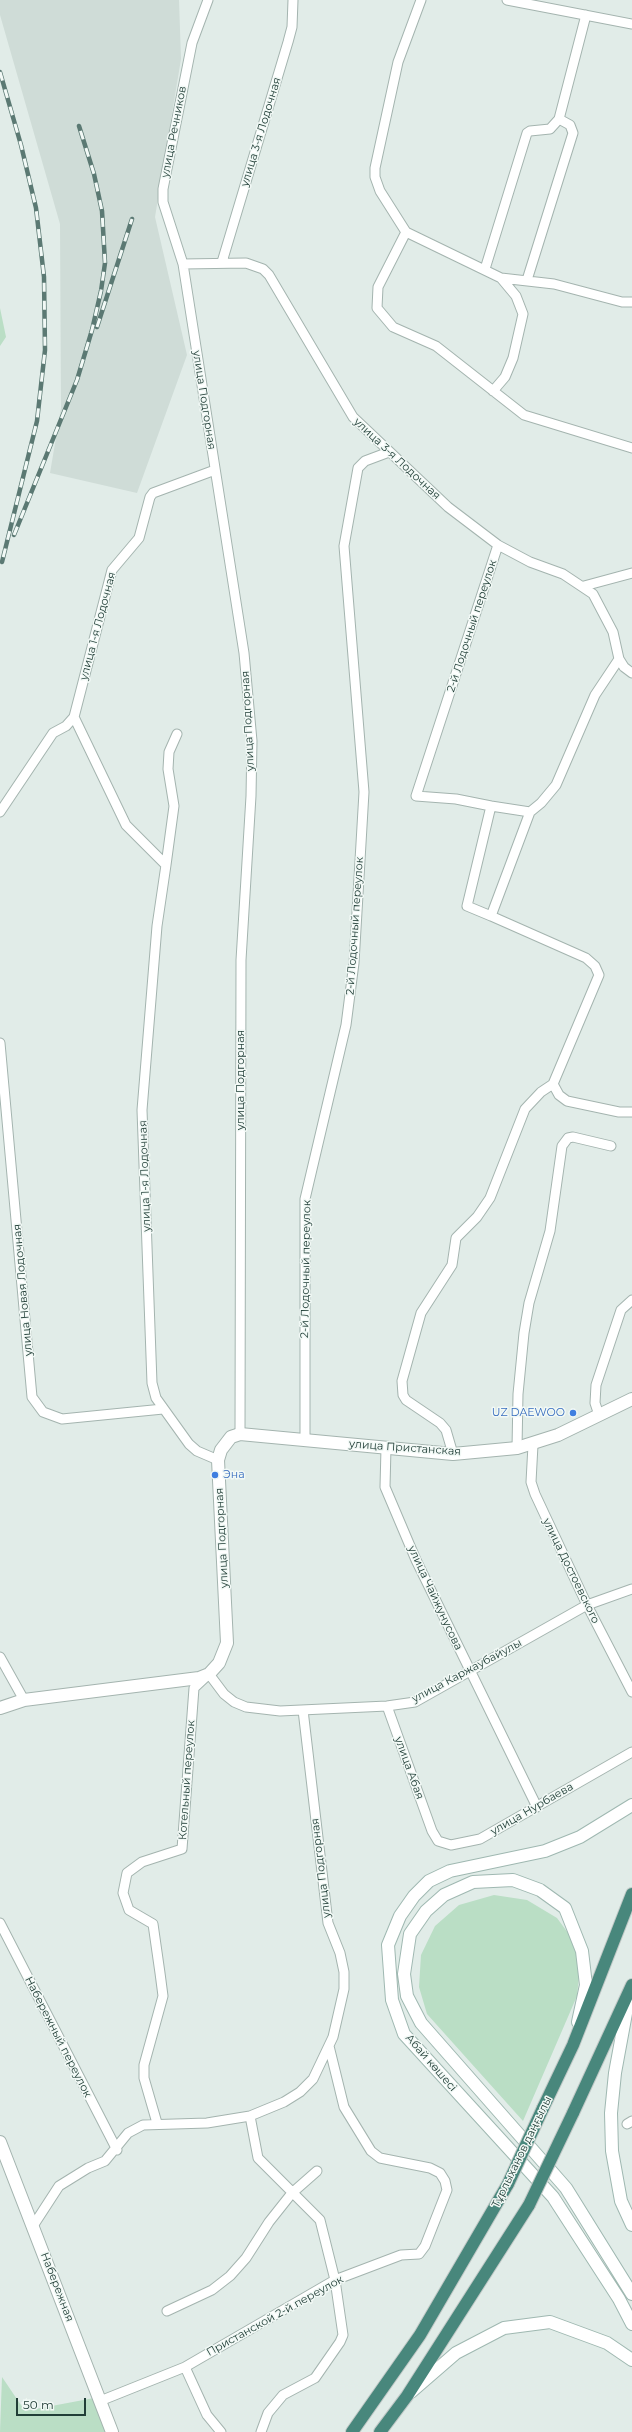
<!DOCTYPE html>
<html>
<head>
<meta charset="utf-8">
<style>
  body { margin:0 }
  #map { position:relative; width:632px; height:2432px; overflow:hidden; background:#e1ece8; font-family:Montserrat,sans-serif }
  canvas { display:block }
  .scale { position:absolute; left:16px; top:2398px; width:70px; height:18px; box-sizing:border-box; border:2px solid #213e37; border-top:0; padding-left:5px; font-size:12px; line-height:14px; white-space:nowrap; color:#213e37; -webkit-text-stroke:3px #f2f9f6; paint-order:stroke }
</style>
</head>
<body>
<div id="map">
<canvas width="632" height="2432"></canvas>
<div class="scale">50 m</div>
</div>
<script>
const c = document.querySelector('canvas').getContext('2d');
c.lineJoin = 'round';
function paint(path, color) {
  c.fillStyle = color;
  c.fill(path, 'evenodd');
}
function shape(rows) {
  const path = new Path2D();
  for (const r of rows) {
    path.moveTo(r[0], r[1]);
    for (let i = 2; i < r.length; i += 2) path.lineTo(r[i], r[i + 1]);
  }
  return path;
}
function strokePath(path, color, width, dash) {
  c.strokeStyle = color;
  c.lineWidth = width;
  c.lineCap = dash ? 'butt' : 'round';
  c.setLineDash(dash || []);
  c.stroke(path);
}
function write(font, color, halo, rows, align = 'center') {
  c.font = font + ' Montserrat,sans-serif';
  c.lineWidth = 3;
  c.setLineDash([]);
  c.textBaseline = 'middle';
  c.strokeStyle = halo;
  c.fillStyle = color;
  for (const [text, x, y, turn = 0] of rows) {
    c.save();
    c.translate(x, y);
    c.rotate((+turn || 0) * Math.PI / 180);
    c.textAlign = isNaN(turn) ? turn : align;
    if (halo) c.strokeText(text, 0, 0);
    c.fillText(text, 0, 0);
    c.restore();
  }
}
const built = shape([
  [0,0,179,0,181,59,155,217,187,355,137,493,50,473,61,408,60,224,0,15]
]);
const green = shape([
  [0,308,6,337,0,346],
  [494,1895,527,1900,557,1918,571,1937,580,1966,577,1996,523,2121,427,2014,419,1987,421,1955,435,1926,459,1905],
  [2,2377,25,2411,94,2398,107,2432,0,2432]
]);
const minor = shape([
  [208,0,192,43,163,189,163,202,183,264,244,653,252,741,251,796,241,960,240,1434],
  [421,0,398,62,375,168,375,177,380,191,406,232,378,287,377,308,393,327,436,346,524,415,632,448],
  [507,0,632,24],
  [406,232,501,278,554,284,622,302,632,302],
  [222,262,288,42,292,27,293,0],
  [183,264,246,263,263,269,269,275,353,417,448,507,498,545,530,562,563,574,593,594,613,632,619,659,624,667,632,673],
  [485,269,527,133,530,131,550,129,559,119,586,15],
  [527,280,573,133,570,125,559,119],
  [493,391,505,377,513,358,523,314,516,296,501,278],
  [584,586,632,573],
  [74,717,126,825,166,865,157,926,142,1110,152,1383,156,1398,189,1444,197,1451,218,1460],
  [491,806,530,812,541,803,556,785,595,695,619,659],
  [0,812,53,733,66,726,74,717,112,570,139,538,150,497,153,493,215,470],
  [166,865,174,806,168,769,169,752,177,734],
  [491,916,467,906,491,806,456,799,416,796,498,545],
  [0,1043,32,1397,43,1412,62,1419,163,1409],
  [553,1084,559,1095,567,1101,619,1112,632,1112],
  [599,1415,595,1403,596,1385,621,1310,632,1300],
  [305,1440,305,1199,346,1025,354,963,364,792,344,546,358,468,365,461,389,452],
  [533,1445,531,1482,535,1494,587,1605,632,1692],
  [386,1448,385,1487,416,1560,537,1807],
  [517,1448,518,1394,524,1333,529,1303,550,1231,562,1146,568,1138,573,1137,611,1146],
  [453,1454,446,1430,440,1423,406,1400,403,1395,402,1381,421,1313,452,1265,456,1238,477,1217,490,1198,525,1109,541,1092,553,1084,599,975,595,966,586,958,491,916,530,812],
  [0,1657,24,1700],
  [387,1706,432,1831,438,1841,451,1845,480,1839,632,1752],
  [0,1923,117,2150],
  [250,2116,258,2158,320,2220,335,2280,343,2335,340,2342,315,2378,283,2395,268,2413,261,2432],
  [157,2123,144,2078,144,2065,163,1996,160,1973,153,1924,129,1910,123,1893,127,1873,142,1862,182,1849,194,1688,209,1674,224,1694,234,1702,246,1707,280,1711,387,1706,415,1702,587,1605,632,1589],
  [627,2124,632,2121],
  [33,2226,59,2186,88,2168,105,2161,128,2133,143,2125,207,2123,250,2116,284,2102,300,2092,313,2079,333,2037,344,1989,344,1972,340,1953,328,1923,303,1710],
  [167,2311,212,2290,230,2276,246,2258,269,2222,292,2193,317,2171],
  [185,2367,207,2415,221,2432],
  [100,2401,185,2367,335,2280,401,2255,419,2254,425,2246,447,2190,445,2181,440,2173,430,2168,380,2158,371,2151,344,2107,329,2046]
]);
const tertiary = shape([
  [0,1708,24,1700,199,1678,209,1674,219,1663,227,1643,218,1460,221,1450,231,1437,240,1434,453,1454,517,1448,558,1435,632,1399],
  [0,2142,112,2432]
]);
const secondary = shape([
  [632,1805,580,1837,545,1851,450,1871,429,1881,414,1896,400,1916,388,1945,392,2000,404,2034,553,2197,619,2299,632,2324],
  [629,1997,615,2073,611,2113,612,2151,621,2201,632,2225],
  [578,2022,586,1985,582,1951,565,1908,540,1890,513,1880,473,1882,444,1895,426,1911,410,1934,404,1974,407,1996,421,2023,566,2188,632,2294],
  [411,2392,456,2353,504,2328,550,2322,607,2343,632,2360]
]);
const trunk = shape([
  [543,2108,573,2045,632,1894],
  [573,2113,632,1985],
  [352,2432,420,2335,508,2184],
  [380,2432,407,2396,529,2205]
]);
const rail = shape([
  [0,72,21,145,36,208,44,277,45,350,37,421,2,562],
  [97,327,132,219],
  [14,535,77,380,92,330,101,291,105,263,102,211,94,174,79,126]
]);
const trunkBridge = shape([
  [508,2184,543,2108],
  [529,2205,573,2113]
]);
const markers = [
  [573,1413,4,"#3f7fe0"],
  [215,1475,4,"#3f7fe0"]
];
const streetNames = [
  ["улица Речников",174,132,-79],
  ["улица 3-я Лодочная",261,132,-73],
  ["улица Подгорная",204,400,81],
  ["улица 3-я Лодочная",397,459,43],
  ["улица 1-я Лодочная",98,626,-75],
  ["2-й Лодочный переулок",472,626,-72],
  ["улица Подгорная",248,721,-93],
  ["2-й Лодочный переулок",355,926,-86],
  ["улица Подгорная",241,1080,-90],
  ["улица 1-я Лодочная",145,1176,-92],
  ["2-й Лодочный переулок",306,1269,-89],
  ["улица Новая Лодочная",23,1290,-95],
  ["улица Пристанская",405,1448,4],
  ["улица Подгорная",222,1538,-93],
  ["улица Достоевского",571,1571,64],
  ["улица Чайжунусова",435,1598,65],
  ["улица Каржаубайулы",467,1671,-28],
  ["улица Абая",409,1768,70],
  ["Котельный переулок",187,1780,-86],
  ["улица Нурбаева",532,1809,-30],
  ["улица Подгорная",321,1868,-97],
  ["Набережный переулок",58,2037,63],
  ["Абай көшесі",431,2063,49],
  ["Тұрлыханов даңғылы",522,2152,-64],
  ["Набережная",57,2287,69],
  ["Пристанской 2-й переулок",275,2316,-29]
];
const shopNames = [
  ["UZ DAEWOO",565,1413],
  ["Эна",223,1475,"left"]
];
paint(built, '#cfdcd7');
paint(green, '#badec5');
strokePath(minor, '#a4b4af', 11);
strokePath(tertiary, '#a4b4af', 14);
strokePath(secondary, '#9fb8b1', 14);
strokePath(trunk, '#c1c9c7', 14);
strokePath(minor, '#fff', 9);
strokePath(tertiary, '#fff', 12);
strokePath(secondary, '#fff', 12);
strokePath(trunk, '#48877c', 12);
strokePath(rail, '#5b7973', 4.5);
strokePath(rail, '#f2f9f6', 3, [9]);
strokePath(trunkBridge, '#c1c9c7', 14, []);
strokePath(trunkBridge, '#48877c', 12);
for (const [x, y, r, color] of markers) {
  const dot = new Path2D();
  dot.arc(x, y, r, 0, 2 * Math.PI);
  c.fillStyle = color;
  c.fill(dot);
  strokePath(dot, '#f2f9f6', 1.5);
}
write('11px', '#213e37', '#f2f9f6', streetNames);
write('11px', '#366cbe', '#f2f9f6', shopNames, 'right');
</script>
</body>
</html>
